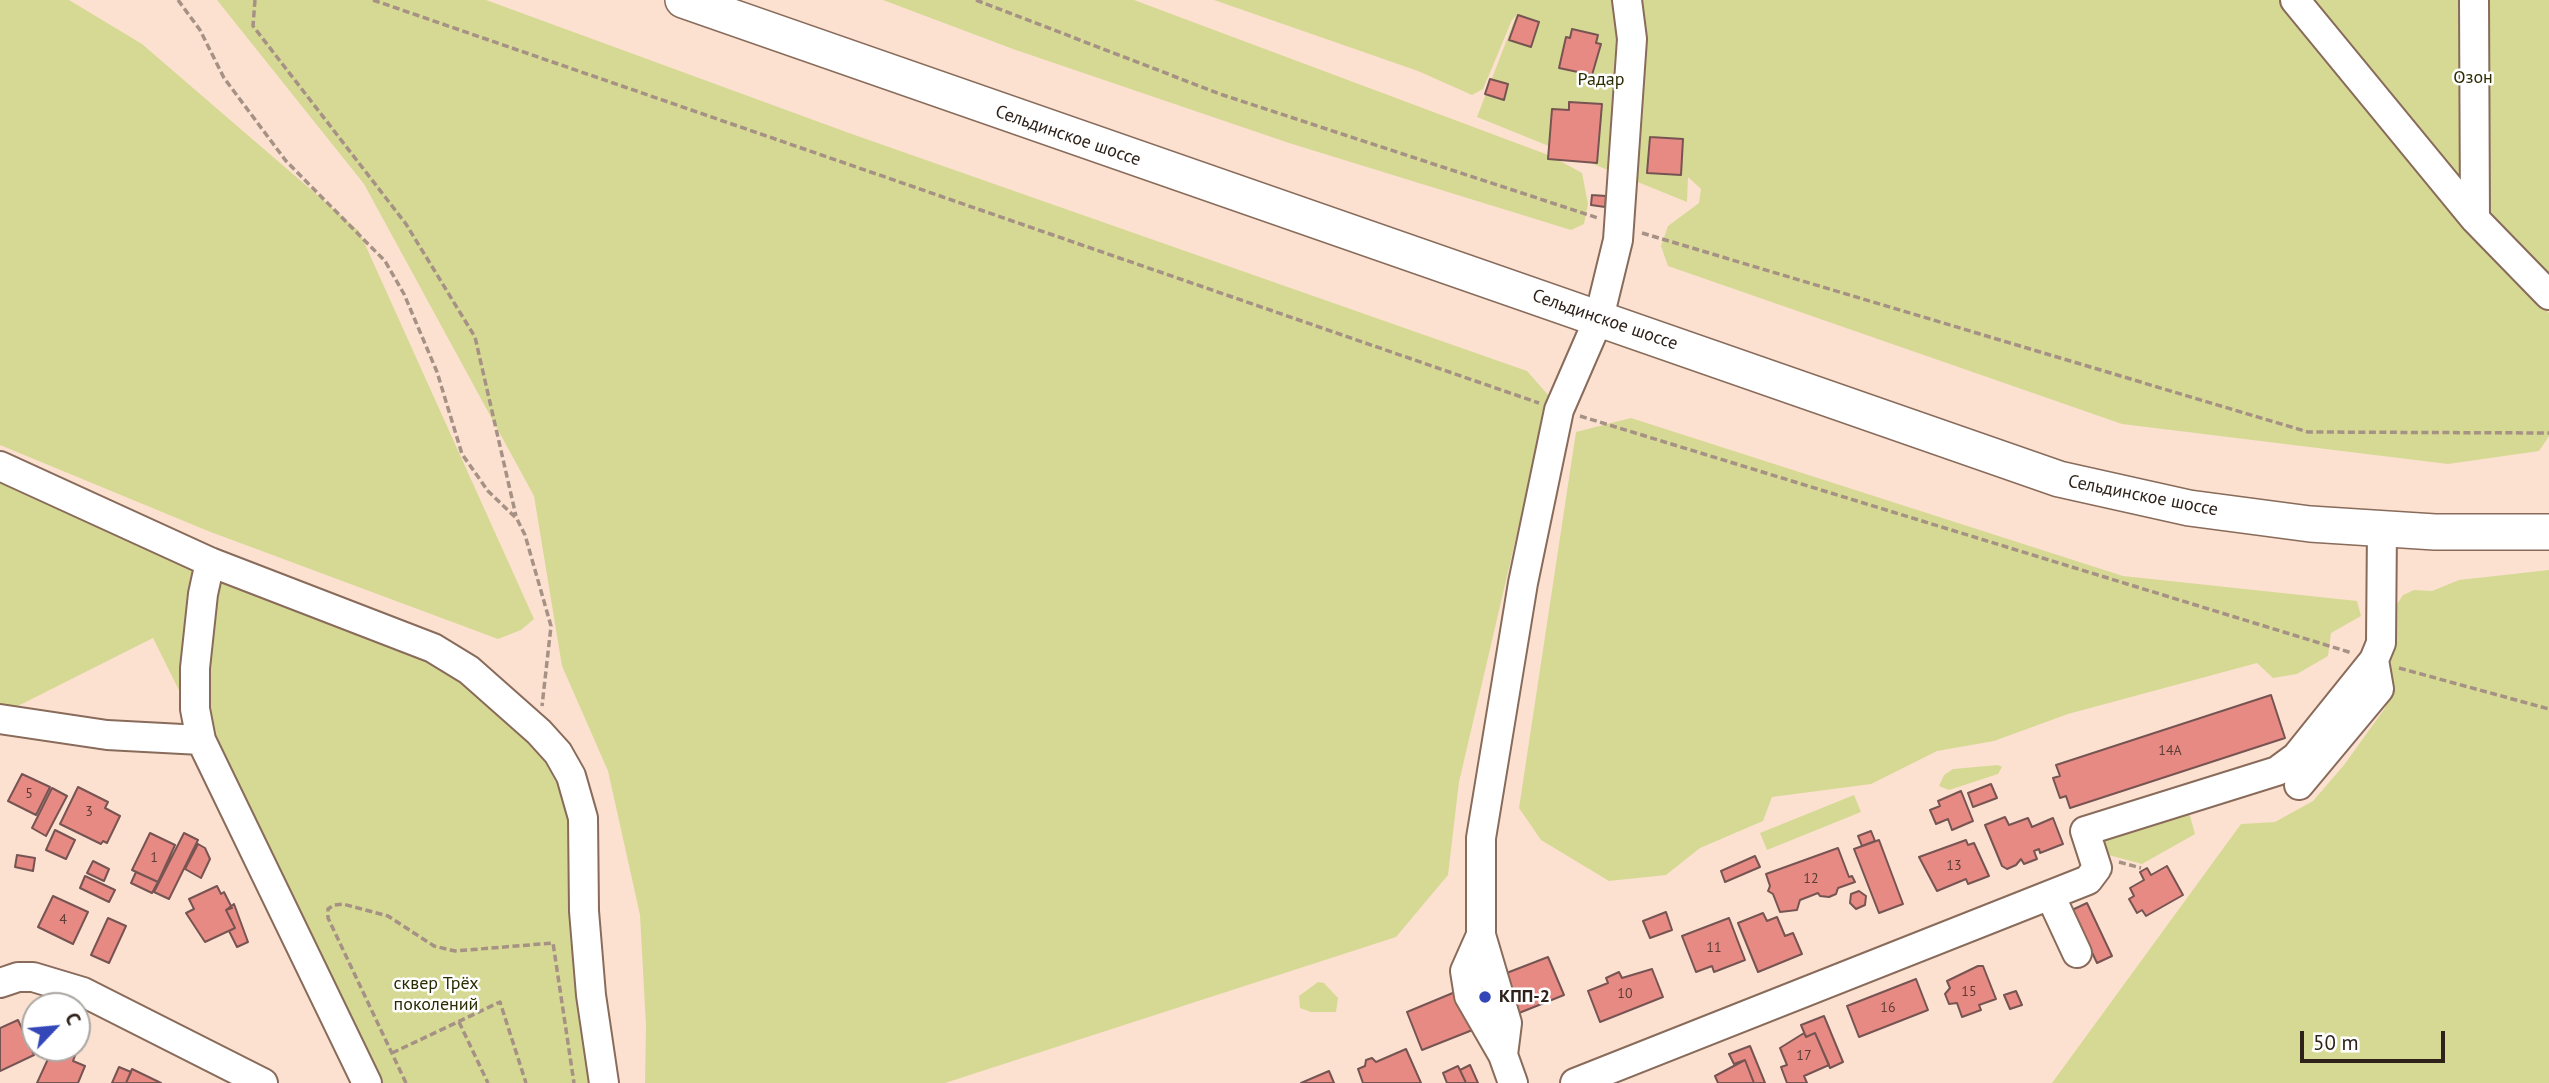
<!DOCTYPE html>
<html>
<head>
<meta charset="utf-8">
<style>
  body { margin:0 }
  #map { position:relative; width:2549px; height:1083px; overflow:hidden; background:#fce1d1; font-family:"PT Sans",sans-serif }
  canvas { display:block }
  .north { position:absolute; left:21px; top:992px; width:70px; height:70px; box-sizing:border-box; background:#fff; border:2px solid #aba7a3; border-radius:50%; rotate:64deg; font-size:19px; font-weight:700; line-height:28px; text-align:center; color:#2e221a }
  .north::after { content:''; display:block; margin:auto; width:24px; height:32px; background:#3347b9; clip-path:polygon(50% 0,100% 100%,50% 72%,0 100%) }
  .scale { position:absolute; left:2300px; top:1031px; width:145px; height:32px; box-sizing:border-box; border:4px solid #2e221a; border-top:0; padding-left:9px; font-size:21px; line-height:24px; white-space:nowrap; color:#2e221a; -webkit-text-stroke:5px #fff; paint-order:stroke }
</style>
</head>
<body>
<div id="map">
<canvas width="2549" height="1083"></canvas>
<div class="north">С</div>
<div class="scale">50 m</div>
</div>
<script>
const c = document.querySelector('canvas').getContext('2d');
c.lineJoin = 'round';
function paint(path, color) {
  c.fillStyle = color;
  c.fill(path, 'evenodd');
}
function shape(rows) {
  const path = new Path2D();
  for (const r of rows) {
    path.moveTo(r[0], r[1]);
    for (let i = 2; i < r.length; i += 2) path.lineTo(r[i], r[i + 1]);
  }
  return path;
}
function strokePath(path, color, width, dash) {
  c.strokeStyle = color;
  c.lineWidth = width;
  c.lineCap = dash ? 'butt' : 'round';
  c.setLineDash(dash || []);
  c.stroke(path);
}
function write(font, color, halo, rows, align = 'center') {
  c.font = font + ' "PT Sans",sans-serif';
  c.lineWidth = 5;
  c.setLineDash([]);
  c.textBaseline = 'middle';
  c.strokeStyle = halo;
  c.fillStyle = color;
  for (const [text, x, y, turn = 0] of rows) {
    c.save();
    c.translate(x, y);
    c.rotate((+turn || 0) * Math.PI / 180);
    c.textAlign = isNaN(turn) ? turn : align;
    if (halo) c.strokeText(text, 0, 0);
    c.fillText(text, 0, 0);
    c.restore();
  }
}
const green = shape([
  [0,0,69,0,142,44,359,231,534,619,521,630,498,639,208,531,0,445],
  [217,0,486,0,849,133,1527,371,1549,396,1459,782,1448,875,1396,937,945,1083,645,1083,646,1026,640,915,608,771,562,666,534,496,364,184],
  [883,0,1134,0,1551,156,1582,173,1588,204,1584,224,1571,230,1289,143,1013,49],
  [1214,0,2287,0,2549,313,2549,436,2539,451,2448,464,2122,424,1668,266,1661,246,1668,226,1699,203,1701,189,1688,177,1687,202,1477,117,1516,16,1512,20,1483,89,1472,95,1418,71],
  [2310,0,2549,0,2549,298],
  [1631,418,2123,576,2357,601,2361,616,2331,633,2328,656,2297,674,2273,678,2257,663,2068,714,1994,741,1937,751,1871,784,1772,797,1763,821,1700,848,1666,875,1609,881,1541,840,1519,808,1576,432],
  [0,481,426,655,460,675,505,716,547,760,565,791,572,826,577,993,591,1083,374,1083,153,638,0,715],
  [2549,570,2549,1083,2052,1083,2241,824,2275,822,2313,801,2344,765,2385,708,2390,692,2382,681,2394,609,2403,595,2414,590,2432,591,2459,580],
  [1998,765,2002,767,1998,774,1949,790,1939,786,1944,775,1953,769],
  [1854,795,1861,812,1767,850,1760,833],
  [2188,809,2195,834,2142,864,2101,853,2103,840],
  [1318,982,1324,983,1338,998,1336,1012,1311,1012,1300,1008,1299,996]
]);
const building = shape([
  [1518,15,1539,22,1531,47,1509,40,1518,15],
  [1572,29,1598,35,1596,43,1601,44,1592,75,1559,68,1566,37,1570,38,1572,29],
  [1490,79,1508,84,1504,100,1485,94,1490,79],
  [1569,102,1602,104,1597,163,1548,159,1552,109,1569,110,1569,102],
  [1650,137,1683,139,1681,175,1647,173,1650,137],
  [1592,195,1606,196,1605,207,1591,205,1592,195],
  [2271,695,2285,738,2070,808,2066,796,2060,798,2053,778,2060,776,2056,765,2271,695],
  [22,774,50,787,36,815,8,801,22,774],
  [1991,784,1997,798,1973,807,1968,793,1991,784],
  [78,787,108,802,105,808,120,816,107,843,103,841,101,844,60,824,78,787],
  [52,788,67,796,46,836,32,828,52,788],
  [1961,791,1973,821,1952,830,1948,819,1936,824,1930,810,1940,806,1938,801,1961,791],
  [2005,817,2009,825,2028,818,2032,827,2053,818,2063,844,2040,853,2039,849,2034,851,2037,859,2024,864,2021,859,2016,865,2007,869,2002,866,1985,825,2005,817],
  [55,830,75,840,66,859,46,850,55,830],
  [1871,831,1875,841,1862,846,1858,836,1871,831],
  [150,833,175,845,158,882,132,870,150,833],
  [184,833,198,840,169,899,154,892,184,833],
  [1879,840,1903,904,1879,913,1854,849,1879,840],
  [1966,840,1968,845,1974,843,1989,876,1968,884,1966,879,1937,891,1919,857,1966,840],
  [198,844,205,848,210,859,201,878,185,869,198,844],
  [1838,848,1849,877,1852,876,1855,882,1838,888,1836,894,1829,897,1820,896,1818,893,1800,900,1797,910,1780,912,1773,894,1768,891,1770,886,1766,874,1838,848],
  [17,855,35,858,33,871,15,867,17,855],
  [1755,856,1760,867,1725,882,1721,871,1755,856],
  [93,861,109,869,104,881,87,873,93,861],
  [2167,866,2183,895,2146,916,2142,910,2137,913,2129,899,2134,896,2130,888,2144,880,2140,872,2147,868,2151,875,2167,866],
  [136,872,158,882,152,893,131,883,136,872],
  [85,876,115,890,109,902,80,888,85,876],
  [217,886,221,894,224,892,232,908,226,910,235,928,205,942,186,913,194,909,189,899,217,886],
  [1859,891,1866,896,1865,905,1856,909,1850,903,1851,894,1859,891],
  [53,896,88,912,73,944,38,927,53,896],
  [2087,903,2112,956,2097,963,2072,910,2087,903],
  [234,904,248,942,237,947,229,931,235,928,226,910,234,904],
  [1666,912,1672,930,1650,938,1643,921,1666,912],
  [1763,913,1767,921,1777,917,1785,936,1793,933,1802,954,1758,972,1738,923,1763,913],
  [108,918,126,926,109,963,91,955,108,918],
  [1729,918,1745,960,1714,972,1712,966,1696,972,1682,936,1729,918],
  [1548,957,1564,995,1519,1013,1504,974,1548,957],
  [1978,966,1983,966,1996,999,1979,1005,1981,1010,1962,1017,1957,1003,1949,1004,1945,994,1950,988,1947,981,1978,966],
  [1652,969,1663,997,1600,1022,1588,991,1608,983,1606,978,1619,972,1622,978,1652,969],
  [1916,979,1928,1010,1859,1037,1847,1006,1916,979],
  [1460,990,1475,1029,1422,1050,1407,1012,1460,990],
  [2016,991,2022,1005,2010,1009,2004,995,2016,991],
  [1824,1016,1843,1062,1830,1068,1815,1033,1806,1037,1801,1025,1824,1016],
  [18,1020,34,1055,0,1071,0,1028,18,1020],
  [1804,1033,1806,1037,1815,1033,1829,1065,1804,1076,1807,1083,1787,1083,1781,1067,1787,1065,1780,1048,1804,1033],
  [1750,1046,1765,1083,1754,1083,1745,1060,1734,1064,1729,1054,1750,1046],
  [53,1048,64,1048,76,1053,73,1061,85,1066,78,1083,37,1083,53,1048],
  [1406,1049,1421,1083,1363,1083,1358,1069,1365,1066,1366,1060,1372,1058,1376,1062,1406,1049],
  [1745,1060,1754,1083,1718,1083,1715,1076,1745,1060],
  [1470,1065,1478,1083,1466,1083,1460,1070,1470,1065],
  [1458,1066,1466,1083,1447,1083,1443,1073,1458,1066],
  [119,1067,131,1072,126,1083,112,1083,119,1067],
  [132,1069,161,1083,126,1083,132,1069],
  [1329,1071,1334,1083,1301,1083,1329,1071]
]);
const path = shape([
  [178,0,200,30,224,78,286,161,385,261,404,294,437,372,462,454,488,491,517,519,525,535,551,626,542,706],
  [255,0,253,26,406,224,475,337,516,516],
  [373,0,1539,403],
  [976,0,1220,94,1598,218],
  [1642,233,2308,432,2549,433],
  [1580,416,2352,653],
  [2399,668,2549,709],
  [2119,862,2141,868],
  [459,1022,488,1083],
  [392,1053,500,1002,526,1083],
  [406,1083,328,918,328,909,334,905,343,904,388,916,434,946,455,951,553,943,574,1083]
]);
const minor = shape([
  [2295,0,2475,219,2549,295],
  [2474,0,2475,219],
  [0,466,210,562,433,648,469,670,539,732,558,753,571,776,583,818,584,911,591,995,604,1083],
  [210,562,203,594,195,668,195,709,201,740,367,1083],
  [0,719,107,735,201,740],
  [2299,785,2379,689,2374,660],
  [2050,895,2077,953],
  [1481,935,1507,1023,1503,1055],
  [0,983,18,977,33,977,83,992,263,1083],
  [1513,1083,1503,1055,1469,996,1465,971,1481,935,1481,838,1523,583,1559,410,1599,318,1618,240,1632,39,1627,0],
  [1575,1083,2088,880,2097,868,2085,831,2277,771,2296,757,2374,660,2381,643,2382,528]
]);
const major = shape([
  [683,0,2059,479,2189,508,2310,524,2435,532,2549,532]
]);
const markers = [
  [1485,997,7,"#3347b9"]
];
const numberNames = [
  ["14А",2170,751],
  ["5",29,794],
  ["3",89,812],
  ["1",154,858],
  ["13",1954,866],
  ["12",1811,879],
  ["4",63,920],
  ["11",1714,948],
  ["15",1969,992],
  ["10",1625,994],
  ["16",1888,1008],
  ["17",1804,1056]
];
const parkNames = [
  ["Озон",2473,78],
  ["Радар",1601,80],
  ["сквер Трёх",436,984],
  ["поколений",436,1005]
];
const streetNames = [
  ["Сельдинское шоссе",1068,136,19],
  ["Сельдинское шоссе",1605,320,19],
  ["Сельдинское шоссе",2143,496,11]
];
const poiNames = [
  ["КПП-2",1499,997]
];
paint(green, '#d6d994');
paint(building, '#e88a84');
strokePath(building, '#765452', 2);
strokePath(minor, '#886b5a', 32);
strokePath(major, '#886b5a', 38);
strokePath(path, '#a69185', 3.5, [7, 3.5]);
strokePath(minor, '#fff', 28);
strokePath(major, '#fff', 35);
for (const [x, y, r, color] of markers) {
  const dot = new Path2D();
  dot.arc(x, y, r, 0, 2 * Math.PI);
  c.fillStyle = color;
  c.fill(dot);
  strokePath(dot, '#fff', 2.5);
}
write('14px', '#5c3c34', null, numberNames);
write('18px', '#2c2c03', '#fff', parkNames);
write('18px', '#2e221a', '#fff', streetNames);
write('bold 18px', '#2e221a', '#fff', poiNames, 'left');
</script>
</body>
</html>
